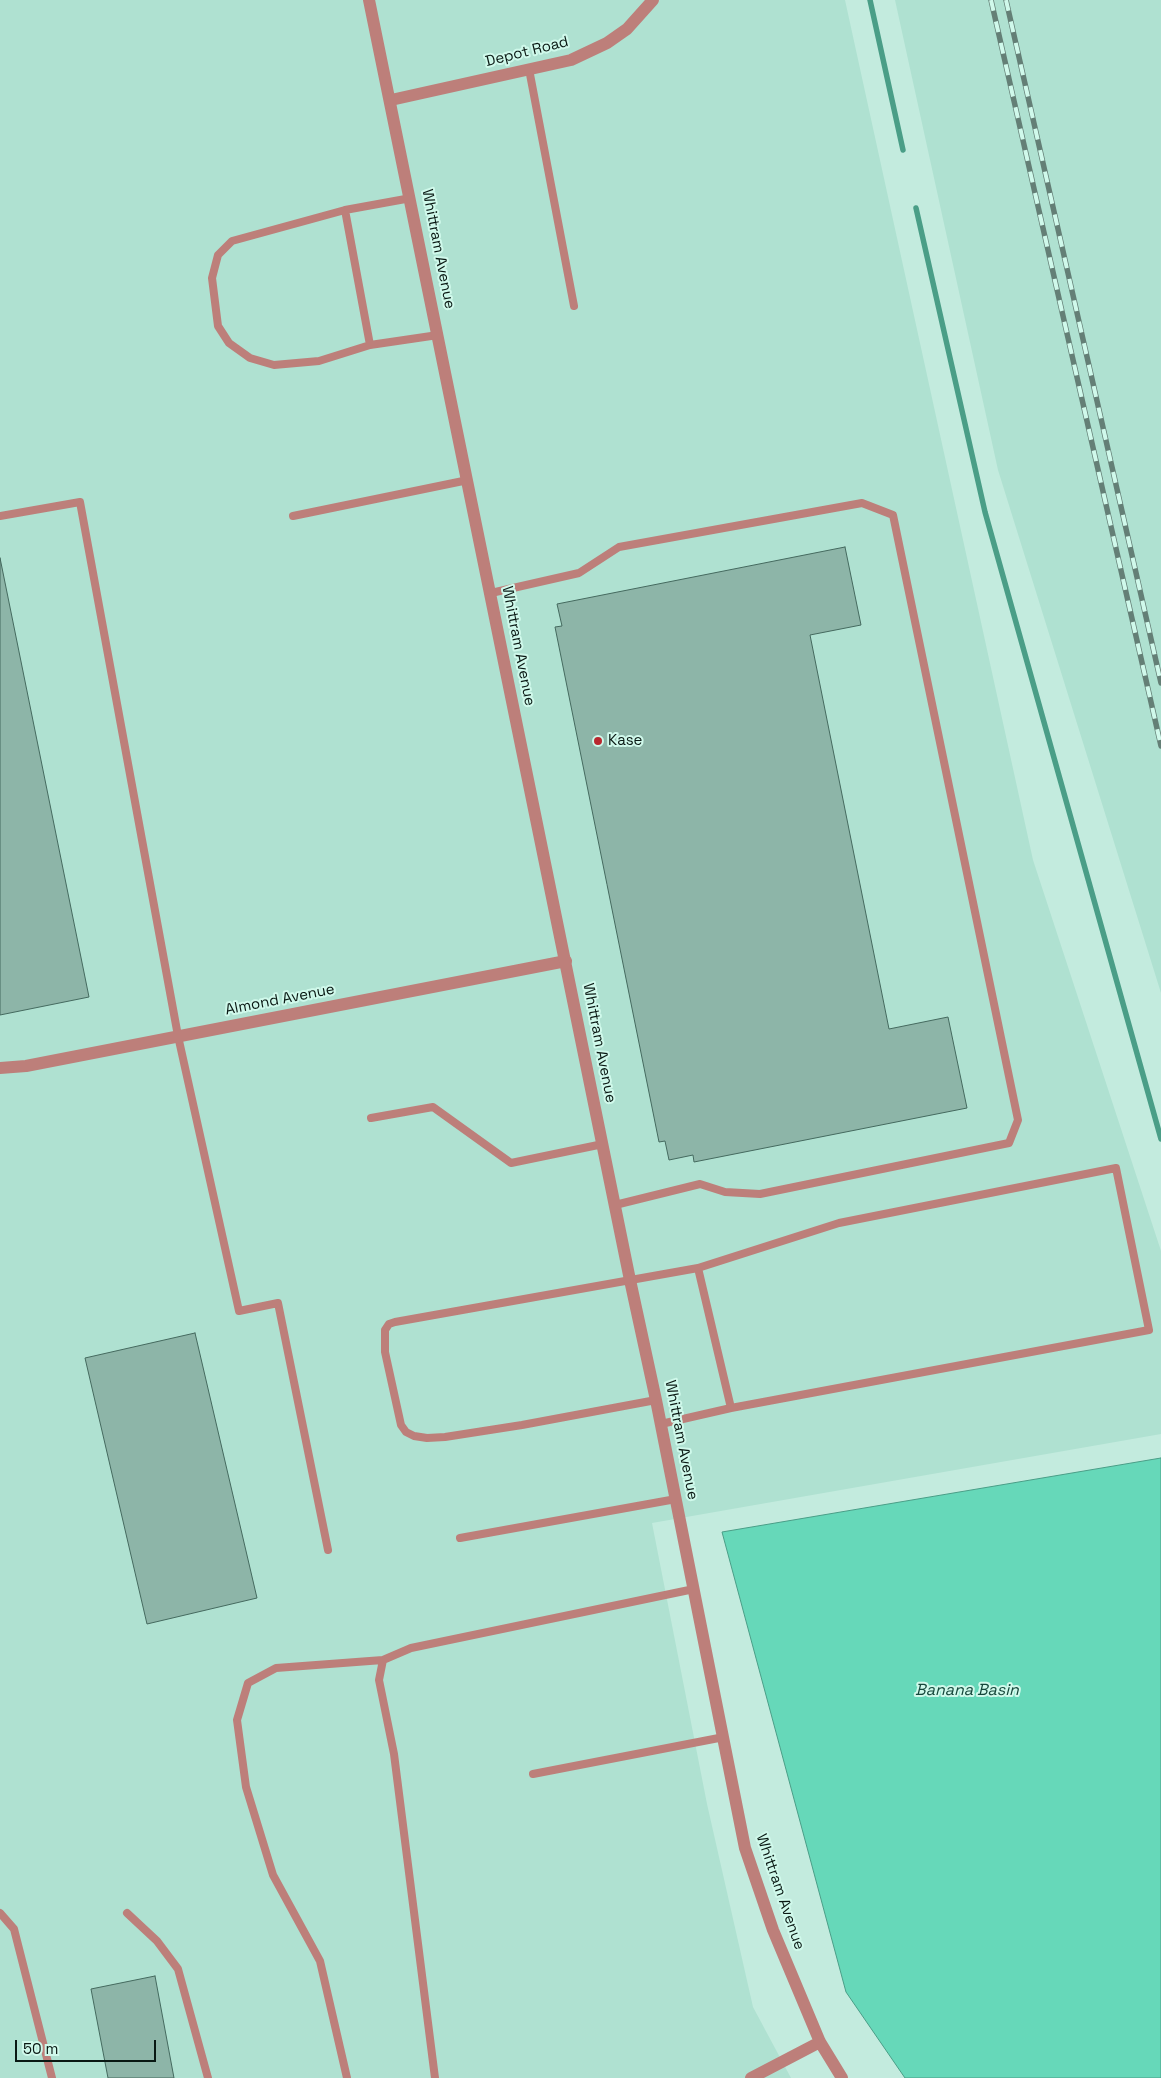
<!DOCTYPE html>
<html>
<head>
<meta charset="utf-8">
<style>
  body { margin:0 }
  #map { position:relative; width:1161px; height:2078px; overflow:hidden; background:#c3ebde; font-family:"Space Grotesk",sans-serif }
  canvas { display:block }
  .scale { position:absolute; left:15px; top:2040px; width:141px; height:22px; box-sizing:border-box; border:2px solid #091813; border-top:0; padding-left:6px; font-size:15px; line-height:18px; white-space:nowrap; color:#091813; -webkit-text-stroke:4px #d0f9eb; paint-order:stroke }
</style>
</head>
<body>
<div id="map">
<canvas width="1161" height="2078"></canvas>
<div class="scale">50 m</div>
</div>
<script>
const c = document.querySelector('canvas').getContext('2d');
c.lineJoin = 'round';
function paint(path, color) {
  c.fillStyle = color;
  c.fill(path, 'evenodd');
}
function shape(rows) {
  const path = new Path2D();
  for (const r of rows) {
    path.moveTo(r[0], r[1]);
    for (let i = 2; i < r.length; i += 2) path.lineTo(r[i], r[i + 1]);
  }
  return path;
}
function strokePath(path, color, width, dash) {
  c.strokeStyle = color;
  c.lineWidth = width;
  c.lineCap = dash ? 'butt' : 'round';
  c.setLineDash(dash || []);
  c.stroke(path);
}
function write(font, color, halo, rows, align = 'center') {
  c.font = font + ' "Space Grotesk",sans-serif';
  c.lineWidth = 4;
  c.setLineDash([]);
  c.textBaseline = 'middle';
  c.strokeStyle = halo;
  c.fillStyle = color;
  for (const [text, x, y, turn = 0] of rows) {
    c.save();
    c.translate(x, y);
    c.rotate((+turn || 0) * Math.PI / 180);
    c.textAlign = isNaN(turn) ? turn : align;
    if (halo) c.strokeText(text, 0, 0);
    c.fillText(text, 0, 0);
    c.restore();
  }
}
const built = shape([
  [0,0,845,0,1033,860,1161,1251,1161,1434,652,1523,707,1804,753,2007,791,2078,0,2078],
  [895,0,1161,0,1161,993,998,470]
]);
const water = shape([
  [1161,1458,1161,2078,905,2078,846,1992,722,1532,1161,1458]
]);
const stream = shape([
  [870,0,903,150],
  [916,208,985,512,1161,1139]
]);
const building = shape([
  [845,547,861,625,810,635,889,1029,948,1017,967,1108,694,1162,693,1155,669,1160,665,1141,659,1142,555,627,562,626,557,604,845,547],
  [0,558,89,997,0,1015,0,558],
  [195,1333,257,1598,147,1624,85,1358,195,1333],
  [155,1976,174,2078,108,2078,91,1989,155,1976]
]);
const service = shape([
  [529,69,574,306],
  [411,198,345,210,370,345,438,335],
  [345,210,232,241,218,255,212,278,218,326,229,343,250,358,274,365,319,361,370,345],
  [0,516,80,502,178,1036,239,1311,278,1303,328,1550],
  [293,516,468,480],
  [491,593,579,573,619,547,862,503,893,515,1018,1120,1009,1143,760,1194,725,1192,700,1184,615,1205],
  [371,1118,433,1107,511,1163,603,1144],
  [698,1268,839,1223,1116,1168,1149,1330,731,1408],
  [656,1400,522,1425,445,1437,427,1438,414,1436,406,1432,401,1425,385,1352,385,1330,389,1324,395,1322,698,1268,731,1408,661,1424],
  [460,1538,676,1499],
  [533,1774,724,1737],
  [0,1913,14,1929,52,2078],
  [127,1913,157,1941,178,1969,208,2078],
  [347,2078,320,1961,273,1875,246,1787,237,1720,248,1683,276,1668,383,1660],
  [435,2078,394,1754,379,1680,383,1660,411,1648,694,1589]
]);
const minor = shape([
  [391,100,571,60,607,43,627,29,653,0],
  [0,1068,26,1066,566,961]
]);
const tertiary = shape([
  [369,0,630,1280,656,1400,745,1848,773,1930,820,2042,842,2078],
  [751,2078,820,2042]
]);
const rail = shape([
  [991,0,1161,746],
  [1006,0,1161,683]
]);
const markers = [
  [598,741,5,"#b9282f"]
];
const streetNames = [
  ["Depot Road",527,52,-14],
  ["Whittram Avenue",438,249,79],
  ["Whittram Avenue",518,646,79],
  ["Almond Avenue",280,1000,-11],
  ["Whittram Avenue",599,1043,79],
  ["Whittram Avenue",681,1440,79],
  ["Whittram Avenue",780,1892,71]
];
const poiNames = [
  ["Kase",608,741]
];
const waterNames = [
  ["Banana Basin",967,1691]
];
paint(built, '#afe1d1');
paint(water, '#66d8b9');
strokePath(water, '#4a9e87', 1);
strokePath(stream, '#4a9e87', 5.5);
paint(building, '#8db5a8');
strokePath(building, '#456a5f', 1);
strokePath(service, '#bd7f7a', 8);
strokePath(minor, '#bd7f7a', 12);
strokePath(tertiary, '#bd7f7a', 12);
strokePath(rail, '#647f76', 5.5);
strokePath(rail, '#d0f9eb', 4, [11]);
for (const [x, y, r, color] of markers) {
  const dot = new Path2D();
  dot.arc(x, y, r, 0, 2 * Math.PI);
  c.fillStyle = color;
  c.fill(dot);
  strokePath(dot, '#d0f9eb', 2);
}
write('15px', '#091813', '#d0f9eb', streetNames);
write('15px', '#091813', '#d0f9eb', poiNames, 'left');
write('italic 16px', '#15473b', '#d0f9eb', waterNames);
</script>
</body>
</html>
